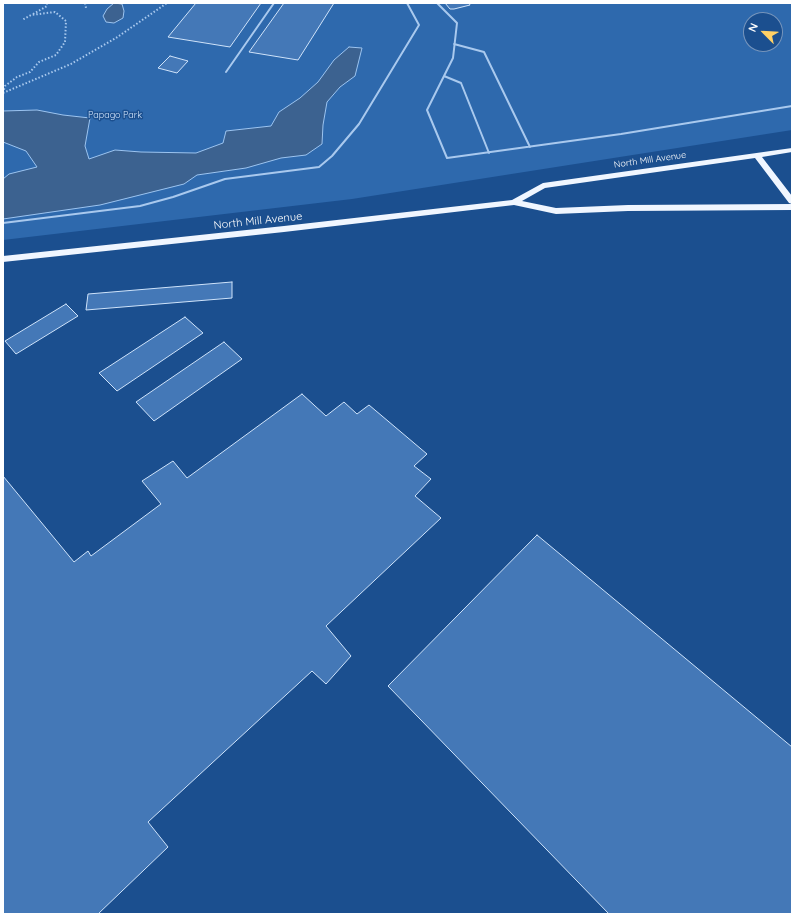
<!DOCTYPE html>
<html>
<head>
<meta charset="utf-8">
<style>
	body { margin:0 }
	#map { position:relative; width:795px; height:917px; overflow:hidden; background:#1b4f8f; font-family:Quicksand,sans-serif }
	canvas { display:block }
	.frame { position:absolute; inset:0; border:4px solid #fff; pointer-events:none }
	.north { position:absolute; left:743px; top:12px; width:40px; height:40px; box-sizing:border-box; background:#1b4f8f; border:1px solid #7695bc; border-radius:50%; rotate:294deg; font-size:11px; font-weight:700; line-height:16px; text-align:center; color:#fff }
	.north::after { content:''; display:block; margin:auto; width:14px; height:18px; background:#ffd166; clip-path:polygon(50% 0,100% 100%,50% 72%,0 100%) }
</style>
</head>
<body>
<div id="map">
<canvas width="795" height="917"></canvas>
<div class="frame"></div>
<div class="north">N</div>
</div>
<script>
const ctx = document.querySelector('canvas').getContext('2d');
ctx.lineJoin = 'round';
function fill(path, color) { ctx.fillStyle = color; ctx.fill(path, 'evenodd'); }
const shape = rows => new Path2D(rows.map(r => 'M' + r).join(''));
function stroke(path, color, width, dash) { ctx.strokeStyle = color; ctx.lineWidth = width; ctx.lineCap = dash ? 'butt' : 'round'; ctx.setLineDash(dash || []); ctx.stroke(path); }
function label(font, color, halo, rows, align = 'center') {
  ctx.font = font + ' Quicksand,sans-serif'; ctx.lineWidth = 3; ctx.setLineDash([]); ctx.textBaseline = 'middle'; ctx.strokeStyle = halo; ctx.fillStyle = color; for (const [text, x, y, turn = 0] of rows) {
    ctx.save(); ctx.translate(x, y); ctx.rotate((+turn || 0) * Math.PI / 180); ctx.textAlign = isNaN(turn) ? turn : align; if (halo) ctx.strokeText(text, 0, 0); ctx.fillText(text, 0, 0); ctx.restore();
  }
}
const green = shape([
	[3,3,792,3,792,130,352,199,3,240],
	[751,20,775,20,775,44,751,44]
]);
const water = shape([
	[114,3,122,4,124,11,123,18,114,23,106,22,103,16,107,9,114,3],
	[349,47,362,48,355,76,340,87,327,102,323,125,322,144,306,155,281,158,246,168,197,175,184,184,100,205,3,219,3,179,9,174,37,167,26,151,3,142,3,111,37,110,63,115,90,118,85,146,89,159,115,150,141,152,196,153,223,143,226,131,271,126,279,112,300,98,318,82,334,60,349,47]
]);
const building = shape([
	[196,3,261,3,230,47,168,37,196,3],
	[284,3,334,3,298,60,249,52,284,3],
	[445,3,469,3,470,5,454,9,450,9,445,3],
	[170,56,188,61,177,73,158,68,170,56],
	[232,282,232,298,86,310,88,294,232,282],
	[66,304,78,316,16,354,5,341,66,304],
	[185,317,203,333,117,391,99,373,185,317],
	[224,342,242,359,154,421,136,402,224,342],
	[302,394,326,416,344,402,357,414,369,405,427,454,414,466,431,479,415,496,441,518,326,626,351,656,326,684,312,671,148,822,168,847,98,914,3,914,3,476,74,562,88,551,91,556,161,504,142,481,173,461,187,478,302,394],
	[537,535,792,747,792,914,609,914,388,686,537,535]
]);
const path = shape([
	[85,3,86,8],
	[33,14,47,6,47,3],
	[3,93,71,64,116,38,167,3],
	[3,93,5,86,17,77,30,72,39,62,56,55,65,42,66,21,55,12,31,15,22,20]
]);
const service = shape([
	[437,3,457,23,453,58,427,110,447,158,621,134,792,106],
	[454,44,484,52,530,147],
	[226,72,274,3],
	[444,76,461,83,489,153],
	[3,223,140,206,173,197,225,179,319,167,332,156,359,124,419,25,407,3]
]);
const primary = shape([
	[792,148,792,152,762,157,792,196,792,204,789,203,755,158,545,188,522,201,556,208,628,205,792,204,792,210,628,211,556,214,514,205,284,232,3,262,3,256,284,226,512,200,543,183,792,148]
]);
const farParknames = [
	["Papago Park",115,115]
];
const farStreetnames = [
	["North Mill Avenue",650,160,-8]
];
const streetNames = [
	["North Mill Avenue",258,221,-6]
];
fill(green, '#2e69ad');
fill(water, '#3c6290');
stroke(water, '#9cc4f0', 1);
fill(building, '#4478b7');
stroke(building, '#cfe3fa', 1);
stroke(path, '#a9c9ee', 2, [1.5, 2]);
stroke(service, '#a9c9ee', 2);
fill(primary, '#f0f6ff');
label('9px', '#cfe3fa', '#1b4f8f', farParknames);
label('9px', '#fff', '#1b4f8f', farStreetnames);
label('11px', '#fff', '#1b4f8f', streetNames);
</script>
</body>
</html>
